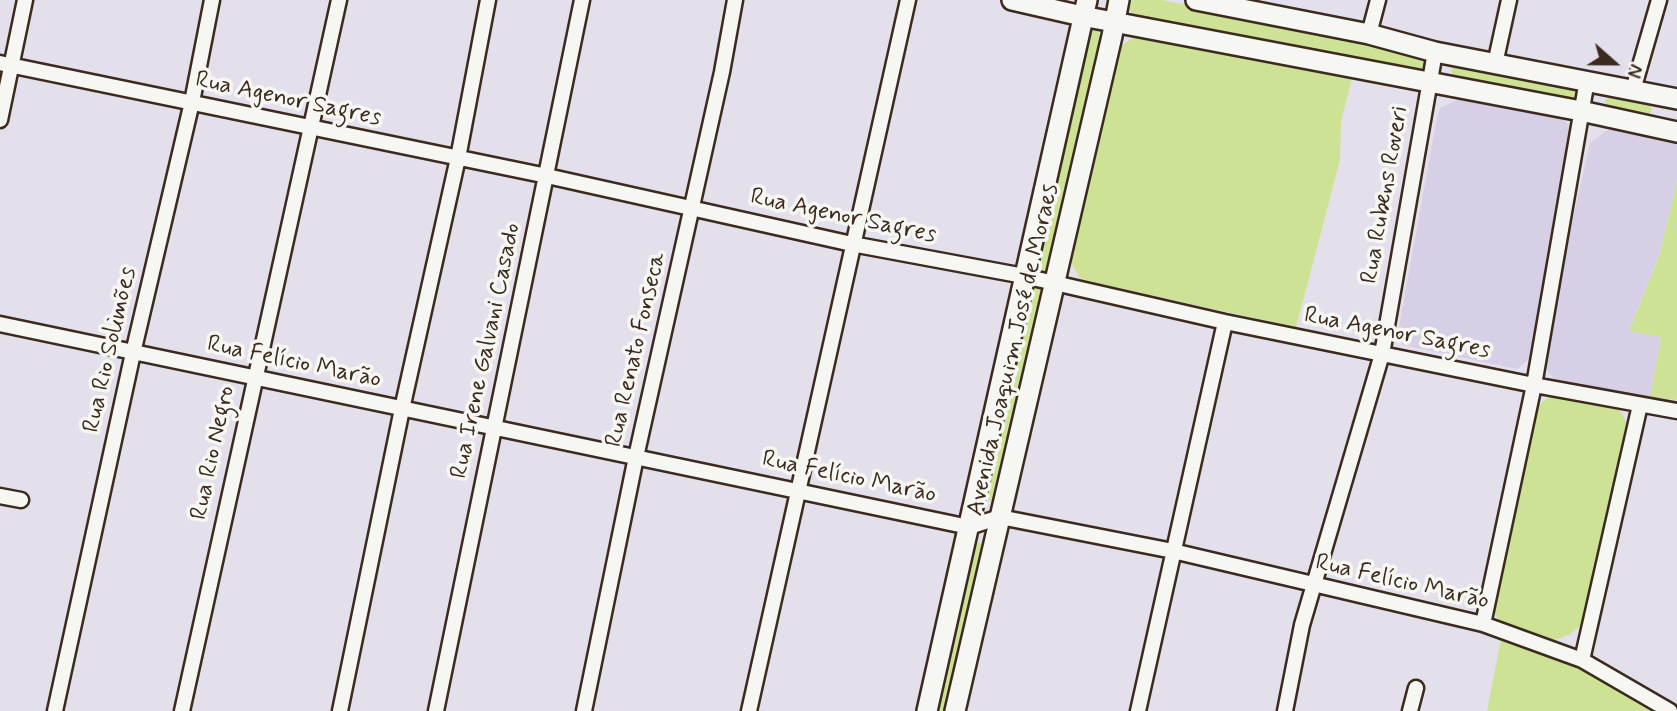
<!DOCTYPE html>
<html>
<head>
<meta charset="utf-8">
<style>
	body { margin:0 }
	#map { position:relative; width:1677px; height:711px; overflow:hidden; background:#e3dfeb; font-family:Mynerve,sans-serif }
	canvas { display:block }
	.north { position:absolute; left:1579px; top:28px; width:70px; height:70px; -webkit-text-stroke:5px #f6f6f2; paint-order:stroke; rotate:111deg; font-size:19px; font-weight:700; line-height:28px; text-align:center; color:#3b2a1e }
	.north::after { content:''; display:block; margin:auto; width:24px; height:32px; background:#3b2a1e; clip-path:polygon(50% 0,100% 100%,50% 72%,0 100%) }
</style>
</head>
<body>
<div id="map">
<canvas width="1677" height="711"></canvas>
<div class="north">N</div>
</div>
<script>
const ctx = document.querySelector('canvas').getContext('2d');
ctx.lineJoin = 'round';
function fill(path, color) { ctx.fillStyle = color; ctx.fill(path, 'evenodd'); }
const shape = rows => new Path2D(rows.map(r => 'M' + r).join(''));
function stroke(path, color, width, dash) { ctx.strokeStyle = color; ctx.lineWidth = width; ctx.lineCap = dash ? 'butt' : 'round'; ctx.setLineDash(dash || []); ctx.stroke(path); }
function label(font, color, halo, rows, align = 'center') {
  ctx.font = font + ' Mynerve,sans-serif'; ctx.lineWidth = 7; ctx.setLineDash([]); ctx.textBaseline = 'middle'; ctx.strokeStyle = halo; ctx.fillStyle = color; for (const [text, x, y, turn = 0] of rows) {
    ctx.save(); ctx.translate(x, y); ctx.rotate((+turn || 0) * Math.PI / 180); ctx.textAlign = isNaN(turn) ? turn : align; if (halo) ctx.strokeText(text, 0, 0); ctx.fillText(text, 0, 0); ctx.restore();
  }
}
const built = shape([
	[1460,99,1561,116,1576,134,1529,359,1517,369,1403,345,1397,338,1436,123,1440,108],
	[1612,127,1677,140,1677,180,1660,252,1629,330,1661,337,1650,397,1554,379,1543,365,1554,304,1590,143]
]);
const green = shape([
	[1132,0,1161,0,1368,39,1423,57,1425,64,1420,71,1134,17,1129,9],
	[1090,29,1098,30,1101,39,1053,265,1047,271,1043,271,1037,266],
	[1137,35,1352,78,1341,122,1340,160,1296,327,1081,280,1069,259,1118,48],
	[1456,63,1574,86,1577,95,1573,101,1453,78,1451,69],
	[1609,95,1650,103,1652,111,1646,117,1608,110,1605,101],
	[1677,180,1677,400,1650,397,1661,337,1629,331,1660,253],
	[1034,283,1042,285,1044,288,996,500,988,500,985,497,1029,289],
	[1550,396,1619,409,1627,423,1582,624,1569,635,1554,640,1499,620,1492,609,1535,408],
	[979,542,985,548,949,711,934,711,972,545],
	[1501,639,1579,667,1654,711,1487,711]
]);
const street = shape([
	[1369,34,1378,0],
	[0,63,547,176,852,244,1024,276,1225,322,1534,385,1677,411],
	[1495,64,1509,0],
	[1633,90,1659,0],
	[0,120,25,0],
	[0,324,969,527,1000,517,1173,551,1483,624,1582,660,1670,711],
	[0,496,21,500],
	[1483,624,1534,385,1587,80],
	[1582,660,1640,405],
	[55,711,133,353,192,102,212,0],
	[182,711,339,0],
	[340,711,402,409,458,158,488,0],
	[436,711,582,0],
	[584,711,636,457,722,72,735,0],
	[749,711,908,0],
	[1138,711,1225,322],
	[1285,711,1302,625,1382,354,1435,52],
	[1410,711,1416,688]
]);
const secondary = shape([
	[1012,0,1082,16,1581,111,1677,132],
	[1196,0,1369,34,1435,52,1677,99],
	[927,711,1087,0],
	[955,711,1112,36,1119,0]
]);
const streetNames = [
	["Rua Agenor Sagres",288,100,12],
	["Rua Rubens Roveri",1386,195,-80],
	["Rua Agenor Sagres",843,217,12],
	["Rua Agenor Sagres",1397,334,11],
	["Rua Rio Solimões",111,350,-77],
	["Rua Renato Fonseca",637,350,-77],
	["Avenida Joaquim José de Moraes",1014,350,-77],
	["Rua Irene Galvani Casado",487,351,-78],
	["Rua Felício Marão",294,363,12],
	["Rua Rio Negro",214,453,-78],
	["Rua Felício Marão",849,478,12],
	["Rua Felício Marão",1402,583,13]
];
fill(built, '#d6cfe6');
fill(green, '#cee296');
stroke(street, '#3b2a1e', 19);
stroke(secondary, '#3b2a1e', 24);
stroke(street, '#f6f6f2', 14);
stroke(secondary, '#f6f6f2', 19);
label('24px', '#3b2a1e', '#f6f6f2', streetNames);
</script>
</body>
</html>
